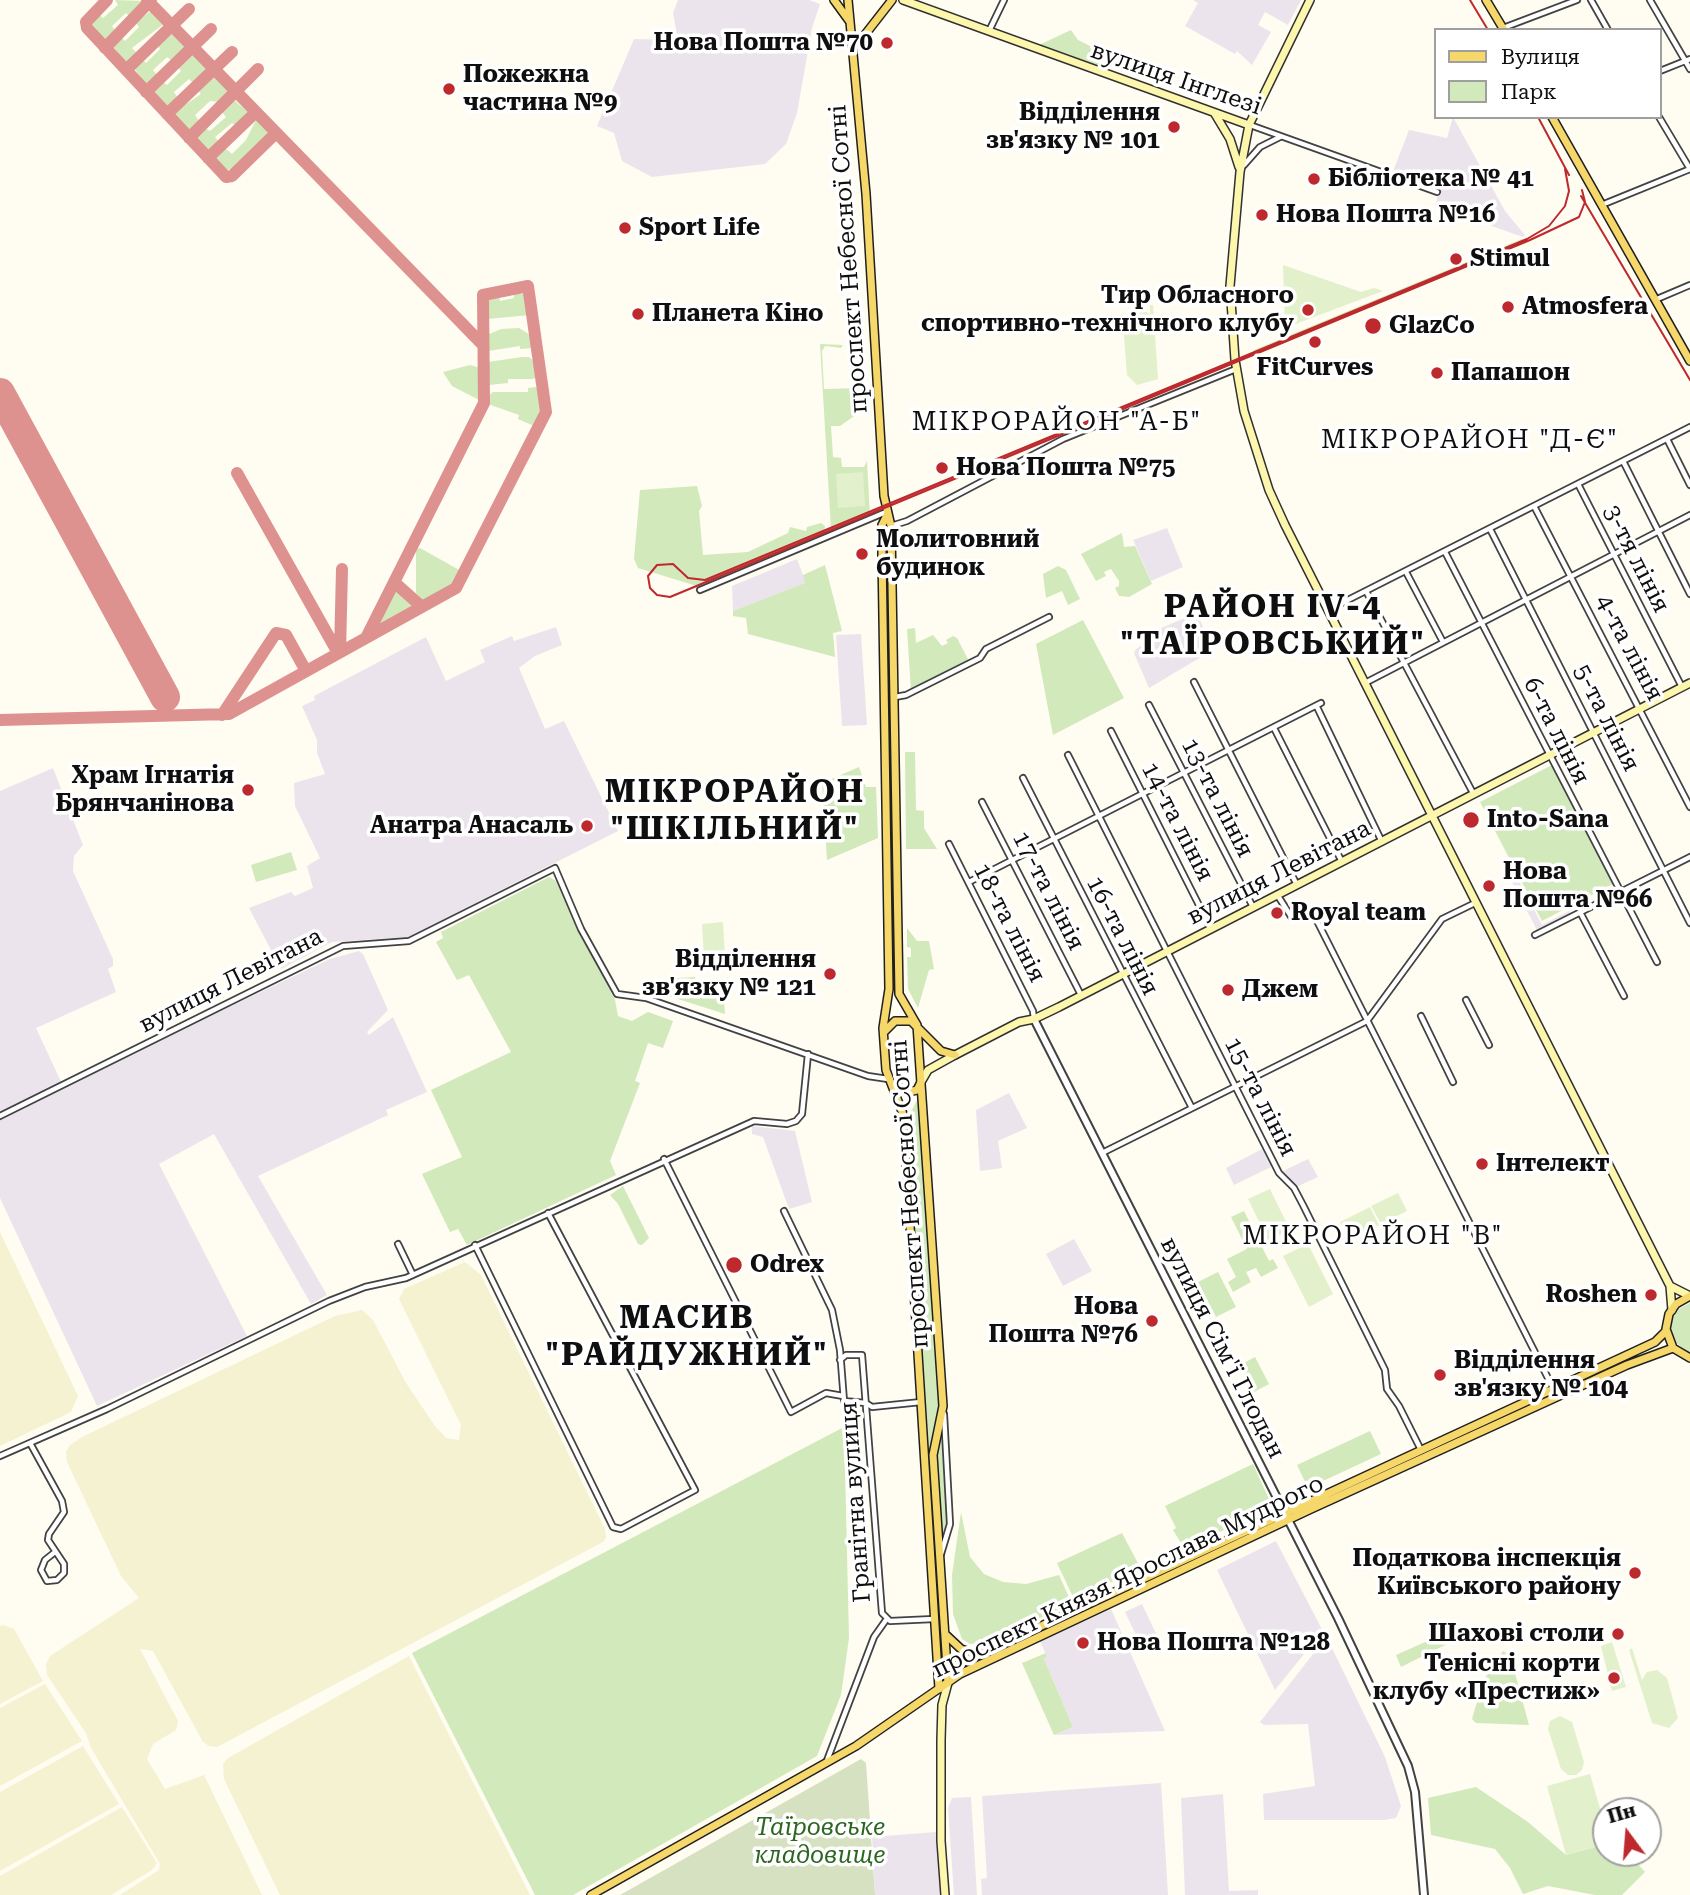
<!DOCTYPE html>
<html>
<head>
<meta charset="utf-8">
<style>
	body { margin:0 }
	#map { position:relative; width:1690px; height:1895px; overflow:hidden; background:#fffcf1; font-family:"Roboto Serif",serif }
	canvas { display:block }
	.legend { position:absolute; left:1434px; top:28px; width:228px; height:91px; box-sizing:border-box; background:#fff; border:2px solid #9f9f9f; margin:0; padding:9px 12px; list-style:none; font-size:21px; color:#0f0f0f }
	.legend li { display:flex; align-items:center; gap:14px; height:35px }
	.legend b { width:35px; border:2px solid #9f9f9f }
	.north { position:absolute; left:1592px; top:1797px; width:70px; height:70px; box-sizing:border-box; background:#fff; border:2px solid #9f9f9f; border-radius:50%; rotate:344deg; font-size:19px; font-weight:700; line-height:28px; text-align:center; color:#0f0f0f }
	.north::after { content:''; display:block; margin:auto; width:24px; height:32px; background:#bd292d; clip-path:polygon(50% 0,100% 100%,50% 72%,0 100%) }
</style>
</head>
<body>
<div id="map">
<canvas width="1690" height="1895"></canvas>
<ul class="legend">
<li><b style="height:9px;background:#f6d76a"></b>Вулиця</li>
<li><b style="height:19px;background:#d2e9bb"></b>Парк</li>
</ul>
<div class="north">Пн</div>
</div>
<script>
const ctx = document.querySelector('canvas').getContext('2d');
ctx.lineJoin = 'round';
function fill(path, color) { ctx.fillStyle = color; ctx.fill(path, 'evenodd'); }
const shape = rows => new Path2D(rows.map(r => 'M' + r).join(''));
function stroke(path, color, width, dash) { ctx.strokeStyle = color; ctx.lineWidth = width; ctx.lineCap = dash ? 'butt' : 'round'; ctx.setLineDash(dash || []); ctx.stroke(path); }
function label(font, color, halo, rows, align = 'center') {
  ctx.font = font + ' "Roboto Serif",serif'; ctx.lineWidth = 7; ctx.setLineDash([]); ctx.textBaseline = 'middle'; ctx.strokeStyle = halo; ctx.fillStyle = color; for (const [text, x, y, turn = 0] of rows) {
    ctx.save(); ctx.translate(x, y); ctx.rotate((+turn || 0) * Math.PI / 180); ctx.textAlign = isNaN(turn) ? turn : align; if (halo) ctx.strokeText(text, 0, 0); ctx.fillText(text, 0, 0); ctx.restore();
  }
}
const industrial = shape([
	[678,0,809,0,820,4,812,28,797,113,786,144,765,164,652,177,622,161,614,133,597,126,634,39,678,40,673,13],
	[1193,0,1301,0,1288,25,1265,12,1258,25,1271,32,1252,65,1237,51,1235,54,1185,26,1198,3],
	[1453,117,1505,211,1525,235,1523,237,1435,206,1439,191,1392,174,1409,130,1447,138],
	[1167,528,1183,567,1151,581,1133,540],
	[797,559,806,583,733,611,732,586],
	[1197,613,1213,650,1149,688,1134,653,1136,649,1161,634,1159,629],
	[556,627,562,645,535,656,519,668,545,729,564,721,618,831,408,937,332,942,281,969,249,908,291,892,295,896,313,888,307,866,320,858,295,806,294,783,325,774,317,753,317,740,302,706,315,700,314,696,426,637,446,681,485,662,480,650,512,636,514,641],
	[861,634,867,725,842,726,836,635],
	[53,768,83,845,74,856,73,871,113,959,113,966,108,969,116,992,36,1028,63,1086,330,959,359,951,363,954,388,1010,367,1032,369,1035,393,1017,427,1092,386,1110,388,1115,258,1176,327,1295,311,1304,214,1134,159,1164,247,1336,97,1406,0,1198,0,791],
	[1517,877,1542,925,1569,911,1571,914,1538,932,1511,880],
	[1009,1093,1027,1128,998,1141,1002,1168,980,1171,976,1110],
	[752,1126,795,1131,812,1202,789,1209,763,1137,752,1134],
	[1262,1149,1271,1167,1234,1185,1226,1168],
	[1308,1159,1318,1177,1294,1188,1279,1173],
	[1074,1239,1092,1271,1063,1286,1046,1254],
	[1276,1541,1327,1639,1308,1649,1275,1690,1217,1570],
	[1142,1604,1161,1644,1144,1652,1125,1612],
	[1111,1609,1165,1731,1054,1735,1073,1727,1044,1659,1047,1657,1040,1641],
	[1330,1644,1385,1757,1401,1806,1396,1818,1384,1820,1264,1820,1263,1794,1315,1786,1308,1724,1264,1725,1260,1722,1313,1654],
	[1161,1783,1168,1895,982,1895,981,1879,987,1878,982,1796],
	[1223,1794,1229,1891,1258,1890,1258,1895,1185,1895,1181,1798],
	[971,1797,977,1895,954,1895,948,1808,952,1798],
	[936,1832,942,1895,875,1895,872,1837]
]);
const farmland = shape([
	[0,1232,78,1396,71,1412,0,1446],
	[465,1262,481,1275,605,1529,606,1538,603,1542,217,1747,209,1746,203,1742,153,1651,140,1649,178,1721,176,1730,153,1744,147,1759,165,1789,204,1775,262,1895,120,1895,159,1870,160,1864,91,1748,86,1733,47,1675,46,1664,50,1656,139,1598,121,1576,67,1462,66,1452,70,1445,84,1436,335,1316,362,1310,373,1320,406,1383,435,1426,446,1438,459,1440,461,1425,399,1299,404,1289],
	[3,1625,14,1629,43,1681,0,1704,0,1626],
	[409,1656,530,1895,280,1895,224,1779,223,1764,228,1758],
	[45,1684,82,1741,0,1786,0,1708],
	[83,1746,119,1804,0,1871,0,1792],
	[122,1807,157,1863,152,1870,111,1895,0,1895,0,1876]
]);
const green = shape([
	[115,0,144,1,129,16,126,13,112,26,115,30,105,41,92,24,100,15,103,18,118,5],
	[152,10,165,23,132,48,137,53,126,64,112,45,121,37,125,41,139,27,136,23],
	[1071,30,1078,40,1104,53,1098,66,1039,45],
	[173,33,186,46,171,60,167,57,153,70,157,75,147,86,134,68,142,59,146,63,160,49,158,46],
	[192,53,208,70,193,83,189,79,174,92,177,97,167,107,153,90,162,81,167,85,181,71,178,67],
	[213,74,229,92,219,102,210,101,195,115,199,121,189,131,173,113,201,94,197,89],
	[234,100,249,113,236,126,232,123,215,137,219,142,209,151,196,137,205,128,210,131,226,117,222,112],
	[256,120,270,134,233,169,227,170,215,158,225,148,232,154,246,140],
	[1522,239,1530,241,1251,357,1254,350],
	[514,294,526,294,530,315,488,319,486,304,490,298,499,296,500,301,514,298],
	[519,328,532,336,533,348,520,349,520,346,488,351,487,335,501,329],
	[820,344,843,345,841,348,825,346,822,351,824,389,862,388,864,409,840,426,831,426,833,457,841,458,842,467,864,467,867,461,870,516,834,531,831,529],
	[522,357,529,357,535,362,538,376,533,379,508,379,508,383,489,385,488,362],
	[470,365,480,368,481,401,452,386,443,372],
	[535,387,539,389,541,411,534,426,518,419,519,415,488,404,488,396,493,392,528,392,528,388],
	[697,486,702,506,699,511,703,555,748,552,788,533,790,527,806,531,807,527,821,523,825,526,824,536,700,587,638,568,634,559,640,490],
	[1122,533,1124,547,1135,546,1152,584,1129,597,1119,596,1115,588,1119,586,1119,581,1111,569,1104,572,1106,576,1096,581,1081,554],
	[420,548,461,571,451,587,424,602,416,593,416,549],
	[825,565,842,631,833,633,835,657,748,634,746,618,733,616,733,611,805,583,803,575],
	[1058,566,1066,570,1080,599,1068,605,1062,591,1046,598,1043,574],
	[396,588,414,606,378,627,377,626],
	[1083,620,1124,698,1053,735,1036,644],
	[915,628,916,643,933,635,942,646,948,643,946,640,953,636,957,638,969,661,911,691,907,629],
	[905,752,915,752,916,810,924,811,924,828,937,849,906,849],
	[1552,765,1613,884,1542,921,1480,802],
	[859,767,866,787,876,787,878,838,827,860,822,783],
	[291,852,297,870,256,882,251,865],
	[549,877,556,881,615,1000,618,1016,632,1021,648,1012,673,1021,663,1048,648,1043,635,1081,640,1083,610,1161,616,1175,467,1245,458,1229,450,1232,422,1174,462,1157,431,1090,511,1052,469,975,457,980,436,942,443,938,441,932],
	[907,928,917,941,929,941,934,969,929,970,918,1008,908,989,907,957,911,957,911,948,907,947],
	[695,977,696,991,723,989,725,1014,659,993,662,979],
	[918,1098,939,1402,930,1462,941,1665,911,1189,909,1116],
	[623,1186,649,1238,642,1245,638,1244,618,1204,610,1195],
	[1244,1211,1269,1261,1273,1259,1278,1268,1261,1277,1256,1268,1246,1272,1251,1282,1233,1292,1228,1282,1236,1277,1227,1259,1247,1249,1231,1217],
	[1218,1272,1236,1307,1216,1317,1198,1282],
	[1690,1303,1690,1353,1672,1340,1669,1323,1677,1310],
	[1255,1357,1269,1384,1254,1392,1240,1365],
	[844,1427,849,1638,841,1695,817,1756,573,1895,535,1895,412,1653],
	[1370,1431,1381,1454,1308,1488,1297,1465],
	[941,1433,947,1523,942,1544,936,1453],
	[1253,1464,1273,1508,1184,1548,1173,1530,1176,1528,1165,1506],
	[961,1512,970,1557,984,1574,1003,1582,1026,1584,1059,1575,1072,1604,982,1643,970,1644,962,1639,953,1614,952,1575],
	[1122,1533,1141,1569,1074,1599,1057,1563],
	[1459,1627,1461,1632,1455,1635,1457,1639,1401,1667,1396,1655],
	[1503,1651,1510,1655,1529,1725,1476,1723,1472,1719,1483,1681],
	[1046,1653,1047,1657,1044,1659,1073,1727,1054,1735,1022,1663],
	[1476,1787,1528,1822,1566,1855,1606,1844,1606,1853,1628,1853,1645,1872,1622,1895,1595,1895,1548,1886,1523,1894,1510,1868,1495,1849,1431,1835,1428,1798]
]);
const cemetery = shape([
	[861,1759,866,1763,875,1895,620,1895]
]);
const pitch = shape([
	[1283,265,1361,292,1374,288,1383,291,1285,328],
	[1150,305,1153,305,1158,379,1137,385,1127,375,1123,323,1133,311,1143,310,1150,314],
	[863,472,865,506,838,508,836,474],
	[723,922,725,957,704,958,702,924],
	[1270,1189,1290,1230,1268,1240,1248,1199],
	[1398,1193,1407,1211,1381,1224,1371,1206],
	[1370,1207,1379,1225,1350,1241,1340,1222],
	[1308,1244,1333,1294,1309,1307,1283,1256],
	[1612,1642,1626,1687,1612,1691,1601,1646],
	[1632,1648,1642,1680,1647,1672,1657,1670,1667,1678,1678,1718,1669,1728,1652,1723,1629,1650],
	[1560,1716,1572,1722,1584,1762,1582,1770,1576,1775,1568,1775,1561,1769,1548,1729,1550,1721],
	[1590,1774,1606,1829,1606,1844,1566,1855,1547,1786]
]);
const taxiway = shape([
	[107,0,86,22,87,28,226,177,232,176,275,134],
	[147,0,483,345],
	[105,48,151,0],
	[126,70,189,9],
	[146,92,211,29],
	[167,114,232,52],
	[189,138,258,69],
	[208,158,255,113],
	[237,473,338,653],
	[394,582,422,607],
	[340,652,342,569],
	[222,715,276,633,286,635,306,671],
	[0,720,229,714,456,588,546,412,528,286,483,295,484,403,366,638]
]);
const runway = shape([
	[0,393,165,697]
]);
const minor = shape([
	[1591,0,1608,30],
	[1650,0,1690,69],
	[1503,28,1577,0],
	[989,31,1004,0],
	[1660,71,1690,59],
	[1659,117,1690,169],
	[1250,125,1437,192],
	[1244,165,1260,147,1280,137],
	[1604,204,1690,169],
	[1657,299,1690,285],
	[1667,439,1690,485],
	[1623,461,1690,594],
	[1578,484,1682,687],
	[1534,506,1690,807],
	[891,526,907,521,1063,439,1236,369],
	[1490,529,1690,923],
	[1445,552,1657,962],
	[1406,572,1443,642],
	[700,590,886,512],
	[1366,591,1473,793],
	[1328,610,1690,427],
	[1194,682,1297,885],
	[1365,683,1690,515],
	[895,697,906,695,980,658,986,649,1049,617],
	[1149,705,1253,907],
	[1317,707,1382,842],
	[1274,728,1342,862],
	[1111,731,1211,929],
	[1068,755,1279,1173,1294,1188,1303,1205,1385,1370,1387,1389,1399,1406,1421,1450],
	[1023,778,1192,1108],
	[982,802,1081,995],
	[949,844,1033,1011,1034,1019],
	[969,882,1321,703],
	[1278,896,1292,918,1315,917,1554,1390],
	[1580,912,1624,996],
	[1535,935,1690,857],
	[1466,1000,1489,1045],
	[1421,1016,1453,1082],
	[0,1116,343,946,409,941,555,868,581,929,617,994,646,998,868,1076,888,1079],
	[1102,1153,1367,1021,1442,919,1475,903],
	[664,1159,791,1412,826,1393,843,1396],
	[784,1211,832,1310,840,1350,844,1401,866,1403,872,1407,921,1402],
	[398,1244,413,1275],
	[475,1245,613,1527,621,1529,695,1490,548,1213],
	[840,1360,846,1355,862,1355,882,1613,890,1621,934,1619],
	[30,1443,62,1501,64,1512,49,1534,48,1540,64,1564,64,1573,57,1580,47,1581,41,1570,45,1560,55,1552],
	[0,1456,107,1409,329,1301,365,1287,406,1278,754,1121,787,1124,796,1121,802,1114,808,1054],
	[941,1554,950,1524,944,1414],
	[826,1763,874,1637,886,1620]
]);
const tertiary = shape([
	[1034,1019,1338,1618,1408,1766,1415,1792,1424,1895]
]);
const secondary = shape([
	[903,0,1249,125],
	[1310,0,1249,125,1240,172,1230,286,1235,360,1244,411,1269,490,1285,525,1670,1286,1672,1310],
	[1215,114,1230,139,1239,167],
	[921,1082,928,1070,955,1055,1019,1022,1034,1019,1059,1007,1690,683],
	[1670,1286,1690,1296],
	[945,1895,941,1841,941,1740,942,1705,948,1683]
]);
const primary = shape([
	[834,0,850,22],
	[848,0,866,194,884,496,891,526,899,994,917,1025,943,1406,933,1455,948,1683],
	[1486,0,1504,30],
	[853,46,860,41,892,0],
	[1552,117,1690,361],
	[887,515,882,525,882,555,889,989,883,1028,886,1070,903,1114,939,1689],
	[884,1032,895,1021,911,1021,941,1051,955,1055],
	[893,1085,909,1092,917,1090,920,1084],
	[1690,1296,1676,1304,1669,1314,1666,1329,1673,1348,1690,1358],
	[945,1634,961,1649,978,1655],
	[946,1673,957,1665,1627,1355,1655,1342,1666,1331],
	[591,1895,856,1746,960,1674,1311,1509,1627,1365,1673,1348]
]);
const tram = shape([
	[1470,0,1488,30],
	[1538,117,1569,175],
	[1565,169,1569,191,1565,206,1549,226,1527,239,705,580,688,578,673,564,657,565,648,576,650,588,657,595,670,597,1530,240,1579,217,1585,202,1582,190],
	[1581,196,1690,380]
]);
const markers = [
	[887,43,7,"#bd292d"],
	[449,89,7,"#bd292d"],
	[1174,127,7,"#bd292d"],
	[1314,179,7,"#bd292d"],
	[1262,215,7,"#bd292d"],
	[625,228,7,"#bd292d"],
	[1456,259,7,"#bd292d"],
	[1508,307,7,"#bd292d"],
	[1308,310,7,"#bd292d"],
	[638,314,7,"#bd292d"],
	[1373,326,9,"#bd292d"],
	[1315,342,7,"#bd292d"],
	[1437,373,7,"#bd292d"],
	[942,468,7,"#bd292d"],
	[862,554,7,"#bd292d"],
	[248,790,7,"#bd292d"],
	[1471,820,9,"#bd292d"],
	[587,826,7,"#bd292d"],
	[1489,886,7,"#bd292d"],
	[1277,913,7,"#bd292d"],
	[830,974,7,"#bd292d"],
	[1228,990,7,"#bd292d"],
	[1482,1164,7,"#bd292d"],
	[734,1265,9,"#bd292d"],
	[1651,1295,7,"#bd292d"],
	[1152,1321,7,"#bd292d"],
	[1440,1375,7,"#bd292d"],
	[1635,1573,7,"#bd292d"],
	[1618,1634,7,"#bd292d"],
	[1083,1643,7,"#bd292d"],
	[1614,1678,7,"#bd292d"]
];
const poiNames = [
	["Нова Пошта №70",873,43,"right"],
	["Пожежна",463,75],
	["частина №9",463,103],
	["Відділення",1160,113,"right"],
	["зв'язку № 101",1160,141,"right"],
	["Бібліотека № 41",1328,179],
	["Нова Пошта №16",1276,215],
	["Sport Life",639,228],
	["Stimul",1470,259],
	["Тир Обласного",1294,296,"right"],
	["спортивно-технічного клубу",1294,324,"right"],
	["Atmosfera",1522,307],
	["Планета Кіно",652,314],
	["GlazCo",1389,326],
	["FitCurves",1315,368,"center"],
	["Папашон",1451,373],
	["Нова Пошта №75",956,468],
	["Молитовний",876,540],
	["будинок",876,568],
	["Храм Ігнатія",234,776,"right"],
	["Брянчанінова",234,804,"right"],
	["Into-Sana",1487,820],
	["Анатра Анасаль",573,826,"right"],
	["Нова",1503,872],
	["Пошта №66",1503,900],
	["Royal team",1291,913],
	["Відділення",816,960,"right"],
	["зв'язку № 121",816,988,"right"],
	["Джем",1242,990],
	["Інтелект",1496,1164],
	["Odrex",750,1265],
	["Roshen",1637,1295,"right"],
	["Нова",1138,1307,"right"],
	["Пошта №76",1138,1335,"right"],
	["Відділення",1454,1361],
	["зв'язку № 104",1454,1389],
	["Податкова інспекція",1621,1559,"right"],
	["Київського району",1621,1587,"right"],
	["Шахові столи",1604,1634,"right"],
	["Нова Пошта №128",1097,1643],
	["Тенісні корти",1600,1664,"right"],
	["клубу «Престиж»",1600,1692,"right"]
];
const streetNames = [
	["вулиця Інглезі",1176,79,19],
	["проспект Небесної Сотні",849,259,-94],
	["3-тя лінія",1636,559,63],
	["4-та лінія",1629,648,62],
	["5-та лінія",1606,718,63],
	["6-та лінія",1556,731,63],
	["13-та лінія",1217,798,63],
	["14-та лінія",1177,822,63],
	["вулиця Левітана",1279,873,-27],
	["17-та лінія",1048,891,63],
	["18-та лінія",1009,923,63],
	["16-та лінія",1122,936,63],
	["вулиця Левітана",231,981,-27],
	["15-та лінія",1260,1097,63],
	["проспект Небесної Сотні",910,1194,-94],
	["вулиця Сім'ї Глодан",1222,1348,63],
	["Гранітна вулиця",856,1502,-94],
	["проспект Князя Ярослава Мудрого",1128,1577,-26]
];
const parkNames = [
	["Таїровське",820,1828],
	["кладовище",820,1856]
];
const neighbourhoodNames = [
	["МІКРОРАЙОН \"А-Б\"",1057,422],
	["МІКРОРАЙОН \"Д-Є\"",1470,440],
	["МІКРОРАЙОН \"В\"",1373,1236]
];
const districtNames = [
	["РАЙОН IV-4",1273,608],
	["\"ТАЇРОВСЬКИЙ\"",1273,645],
	["МІКРОРАЙОН",735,793],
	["\"ШКІЛЬНИЙ\"",735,830],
	["МАСИВ",687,1319],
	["\"РАЙДУЖНИЙ\"",687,1356]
];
fill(industrial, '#ece4ed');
fill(farmland, '#f4f2d1');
fill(green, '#d2e9bb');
fill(cemetery, '#d6e1c2');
fill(pitch, '#e3f0cc');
stroke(taxiway, '#de928f', 12);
stroke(runway, '#de928f', 30);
stroke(minor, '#424242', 8);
stroke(tertiary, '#424242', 10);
stroke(secondary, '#313131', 10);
stroke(primary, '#202020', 10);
stroke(minor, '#fff', 4.5);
stroke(tertiary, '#fff', 6);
stroke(secondary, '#fdf6ad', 7);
stroke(primary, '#f6d76a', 7);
stroke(tram, '#bd292d', 2);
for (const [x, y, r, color] of markers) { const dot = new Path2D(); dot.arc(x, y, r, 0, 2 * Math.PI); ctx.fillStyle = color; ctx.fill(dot); stroke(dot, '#fff', 2.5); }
label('bold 24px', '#0f0f0f', '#fff', poiNames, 'left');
label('24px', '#0f0f0f', '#fff', streetNames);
label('italic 24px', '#2d6620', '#fff', parkNames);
ctx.letterSpacing = '2px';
label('26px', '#0f0f0f', '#fff', neighbourhoodNames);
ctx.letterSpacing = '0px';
ctx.letterSpacing = '2px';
label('bold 32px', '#0f0f0f', '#fff', districtNames);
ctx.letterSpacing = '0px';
</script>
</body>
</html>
